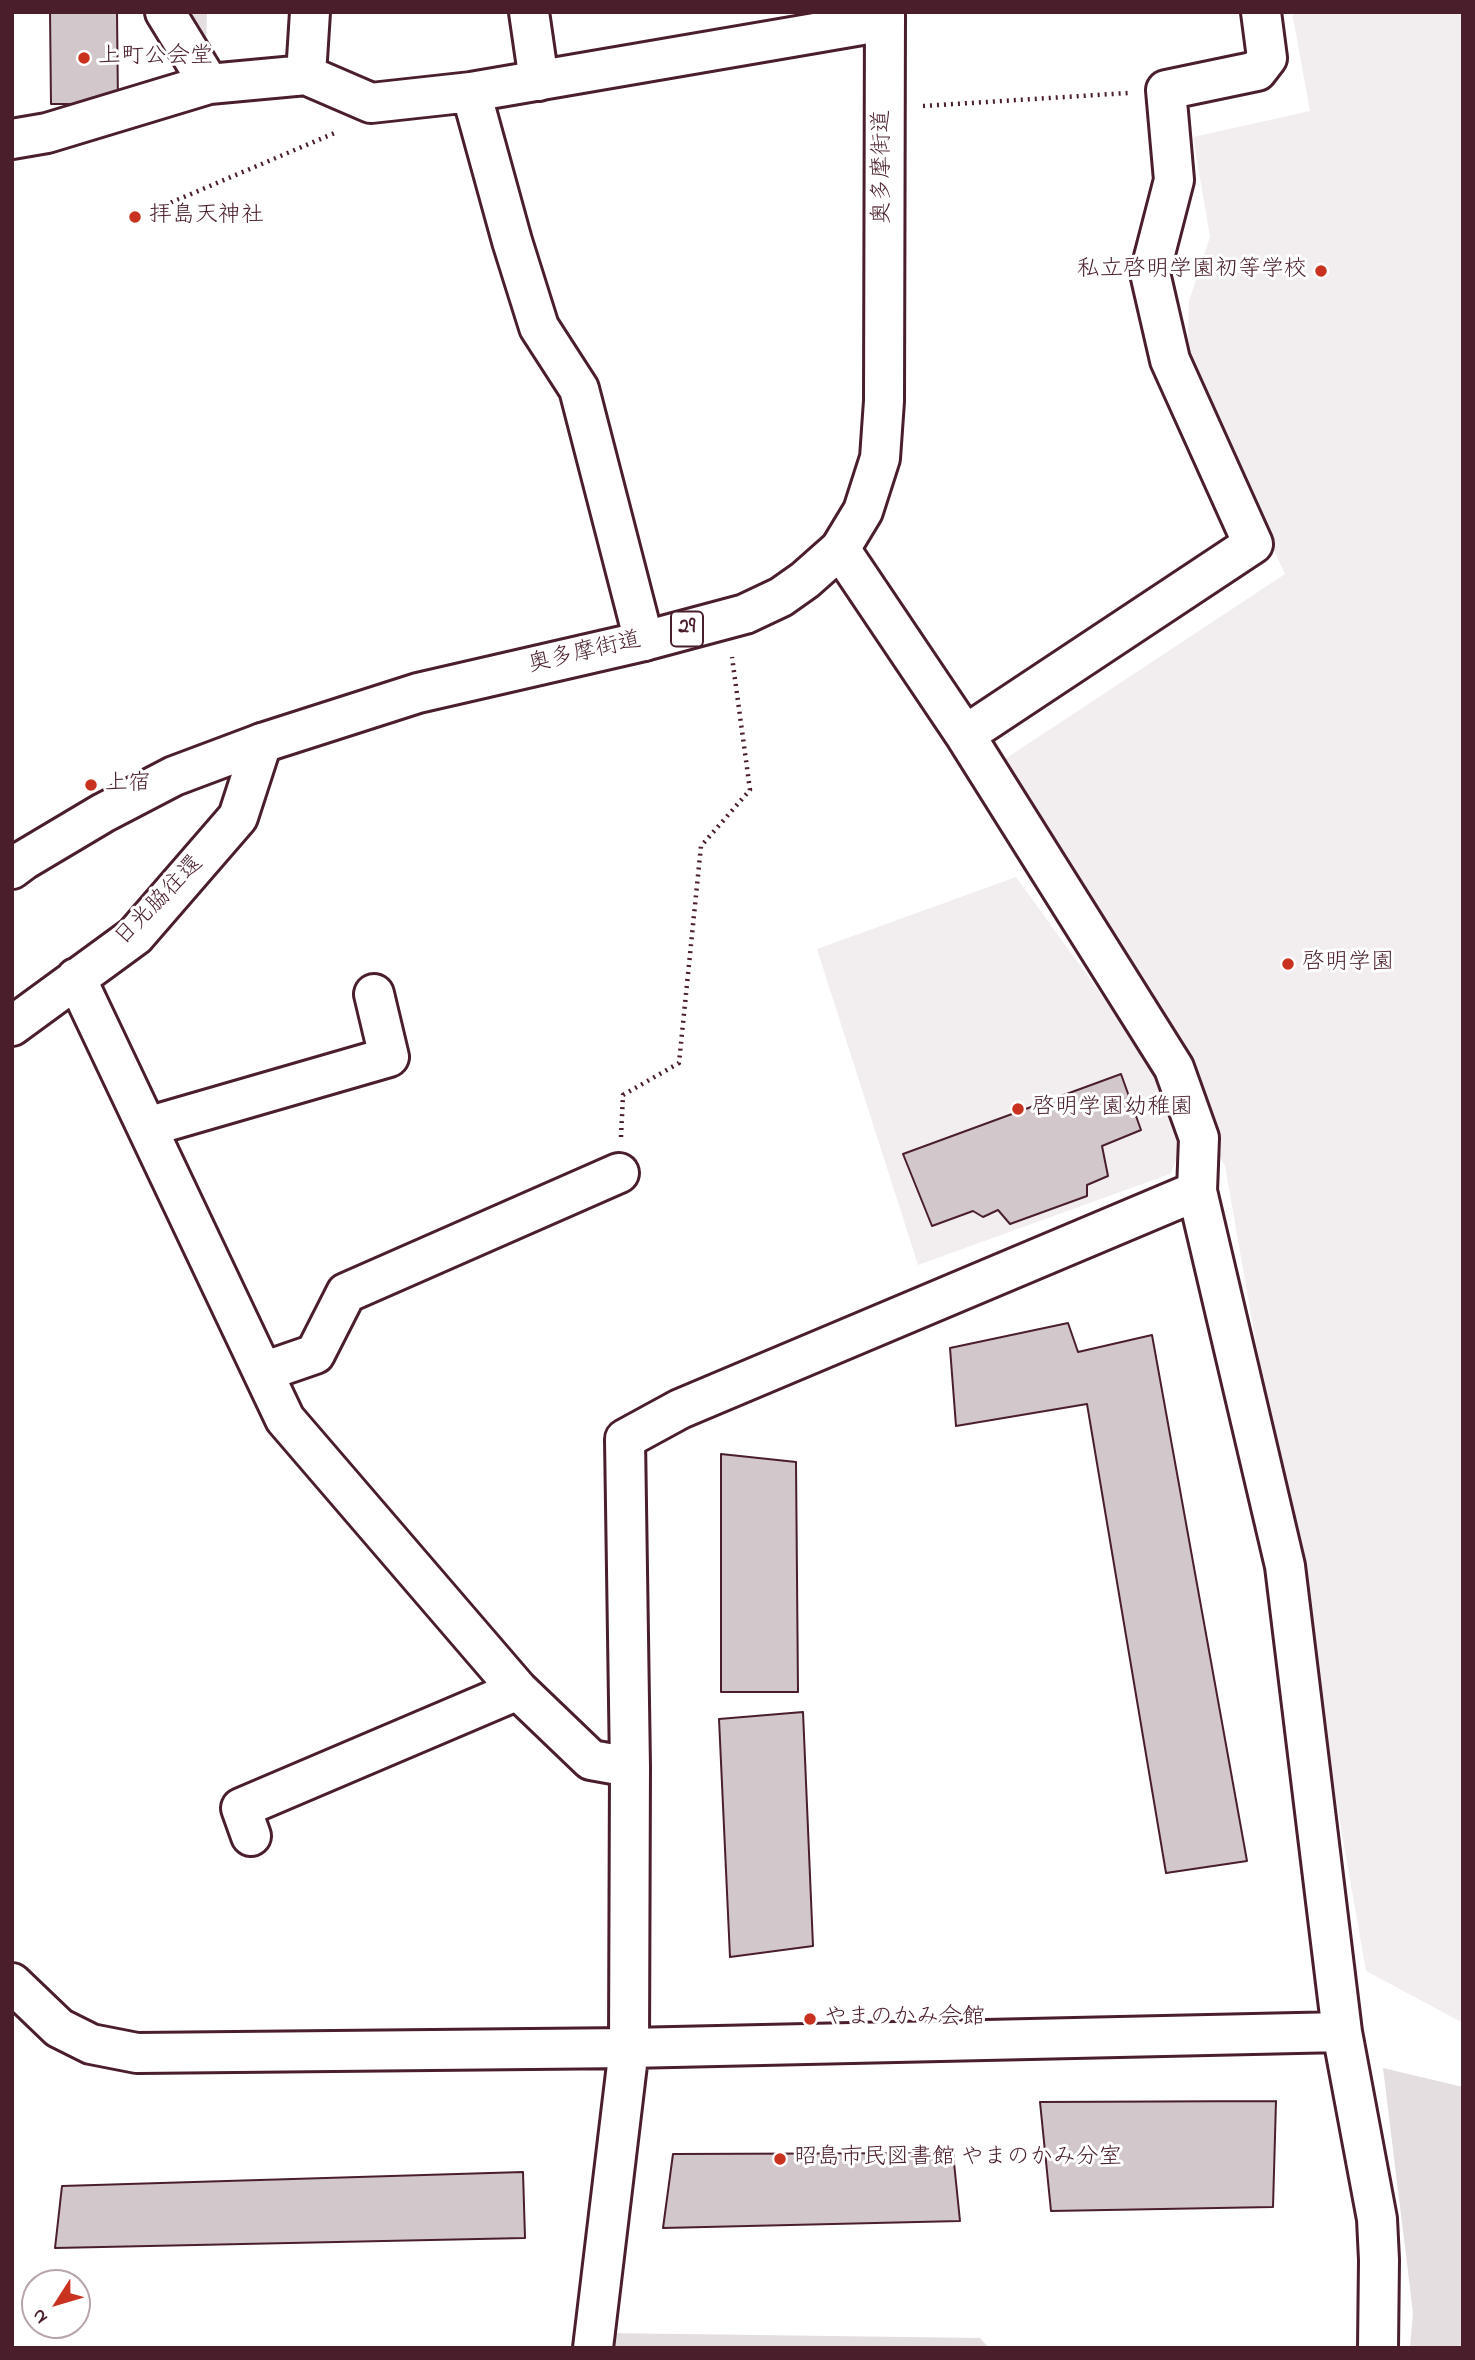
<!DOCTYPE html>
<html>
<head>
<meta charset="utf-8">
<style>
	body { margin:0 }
	#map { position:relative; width:1475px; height:2360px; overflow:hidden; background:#fff; font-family:"Indie Flower",sans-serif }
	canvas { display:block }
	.frame { position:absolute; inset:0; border:14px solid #4a1f2b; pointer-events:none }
	.north { position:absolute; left:21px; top:2269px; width:70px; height:70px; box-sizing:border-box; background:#fff; border:2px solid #b7a5aa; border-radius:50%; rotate:233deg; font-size:19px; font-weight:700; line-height:28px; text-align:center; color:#4a1f2b }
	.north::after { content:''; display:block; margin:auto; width:24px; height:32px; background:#c8321e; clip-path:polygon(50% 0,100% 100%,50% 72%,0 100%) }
</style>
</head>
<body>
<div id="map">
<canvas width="1475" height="2360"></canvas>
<div class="frame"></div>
<div class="north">N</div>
</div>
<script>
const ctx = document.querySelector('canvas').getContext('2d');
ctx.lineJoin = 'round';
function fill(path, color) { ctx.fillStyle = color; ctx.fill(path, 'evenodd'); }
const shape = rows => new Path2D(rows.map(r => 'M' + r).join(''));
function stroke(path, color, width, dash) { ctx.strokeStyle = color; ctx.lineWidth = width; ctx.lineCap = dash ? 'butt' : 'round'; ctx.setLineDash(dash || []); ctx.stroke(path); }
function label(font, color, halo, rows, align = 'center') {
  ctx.font = font + ' "Indie Flower","Klee One",sans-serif'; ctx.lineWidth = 6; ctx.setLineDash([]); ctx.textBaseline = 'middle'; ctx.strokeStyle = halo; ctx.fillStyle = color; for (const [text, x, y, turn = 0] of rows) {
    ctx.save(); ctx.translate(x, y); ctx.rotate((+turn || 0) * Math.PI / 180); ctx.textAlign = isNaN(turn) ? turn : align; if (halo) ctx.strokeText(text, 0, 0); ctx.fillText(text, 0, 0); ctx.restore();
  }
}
const built = shape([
	[1292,12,1463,12,1463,2023,1366,1971,1225,1166,1002,761,1285,574,1187,363,1189,301,1210,237,1193,137,1310,111],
	[1016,877,1154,1067,1181,1151,1170,1174,918,1265,817,949]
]);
const green = shape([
	[186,12,207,12,206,40],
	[1383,2068,1463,2087,1463,2348,1410,2348,1413,2313],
	[607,2333,980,2338,989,2348,604,2348]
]);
const building = shape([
	[50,12,117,12,118,104,51,104,50,12],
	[1121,1074,1141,1130,1102,1146,1108,1176,1087,1185,1087,1196,1010,1224,998,1210,983,1217,973,1211,932,1226,903,1154,1121,1074],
	[1068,1323,1078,1352,1152,1335,1247,1861,1166,1873,1087,1404,956,1426,950,1348,1068,1323],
	[721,1454,796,1462,798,1692,721,1692,721,1454],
	[803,1712,813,1946,730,1957,719,1719,803,1712],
	[1276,2101,1273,2207,1051,2211,1040,2102,1276,2101],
	[953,2153,960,2221,663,2228,673,2154,953,2153],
	[523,2172,525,2238,55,2248,62,2186,523,2172]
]);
const path = shape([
	[923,106,1128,93],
	[158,208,337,132],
	[621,1137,623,1095,679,1063,701,846,750,790,732,657]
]);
const minor = shape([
	[165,12,209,84],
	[529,12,539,81],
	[306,75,310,12],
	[471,92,512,241,539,327,579,389,644,641],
	[12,139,47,133,209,84,306,75,371,103,471,92,885,21],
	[840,549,965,735,1174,1068,1199,1138,1197,1191,1285,1566,1342,2032,1377,2219,1379,2260,1378,2348],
	[965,735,1253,544,1170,360,1150,273,1174,180,1166,90,1257,71,1267,58,1261,12],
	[76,978,285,1419,518,1690,591,1760,630,1767],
	[12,1026,135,936,238,817,262,743],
	[147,1127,389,1057,374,994],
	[263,1372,315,1354,346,1293,619,1173],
	[251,1836,241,1808,518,1690],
	[12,1983,59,2028,91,2044,137,2053,629,2048,1342,2032],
	[593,2348,629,2048,630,1767,625,1439,680,1409,1197,1191]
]);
const major = shape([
	[12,869,24,860,103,813,174,776,262,743,418,693,644,641,745,614,781,597,805,580,840,549,863,511,880,458,884,401,885,12]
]);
const markers = [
	[84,58,7,"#c8321e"],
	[135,217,7,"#c8321e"],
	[1321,271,7,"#c8321e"],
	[91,785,7,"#c8321e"],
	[1288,964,7,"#c8321e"],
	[1018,1109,7,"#c8321e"],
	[810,2019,7,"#c8321e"],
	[780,2159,7,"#c8321e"]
];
const shields = [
	[687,629,32]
];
const shieldNames = [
	["29",687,629]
];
const poiNames = [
	["上町公会堂",98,58],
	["拝島天神社",149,217],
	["私立啓明学園初等学校",1307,271,"right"],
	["上宿",105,785],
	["啓明学園",1302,964],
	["啓明学園幼稚園",1032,1109],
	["やまのかみ会館",824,2019],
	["昭島市民図書館 やまのかみ分室",794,2159]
];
const streetNames = [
	["奥多摩街道",884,167,-90],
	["奥多摩街道",585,654,-13],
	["日光脇往還",160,902,-46]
];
fill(built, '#f2eeef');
fill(green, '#e5dee0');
fill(building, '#d2c7cb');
stroke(building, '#4a1f2b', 2);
stroke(minor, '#4a1f2b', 44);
stroke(major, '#4a1f2b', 44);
stroke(path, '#4a1f2b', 4.5, [2, 5]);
stroke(minor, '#fff', 38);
stroke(major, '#fff', 38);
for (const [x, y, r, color] of markers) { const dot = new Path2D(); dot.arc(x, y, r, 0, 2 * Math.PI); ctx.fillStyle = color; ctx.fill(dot); stroke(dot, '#fff', 2.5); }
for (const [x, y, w] of shields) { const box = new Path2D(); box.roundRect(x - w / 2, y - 17.5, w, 35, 5); ctx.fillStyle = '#fff'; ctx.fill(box); stroke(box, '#4a1f2b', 2); }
label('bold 21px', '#4a1f2b', null, shieldNames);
label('23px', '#4a1f2b', '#fff', poiNames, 'left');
label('23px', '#4a1f2b', '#fff', streetNames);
</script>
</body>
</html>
